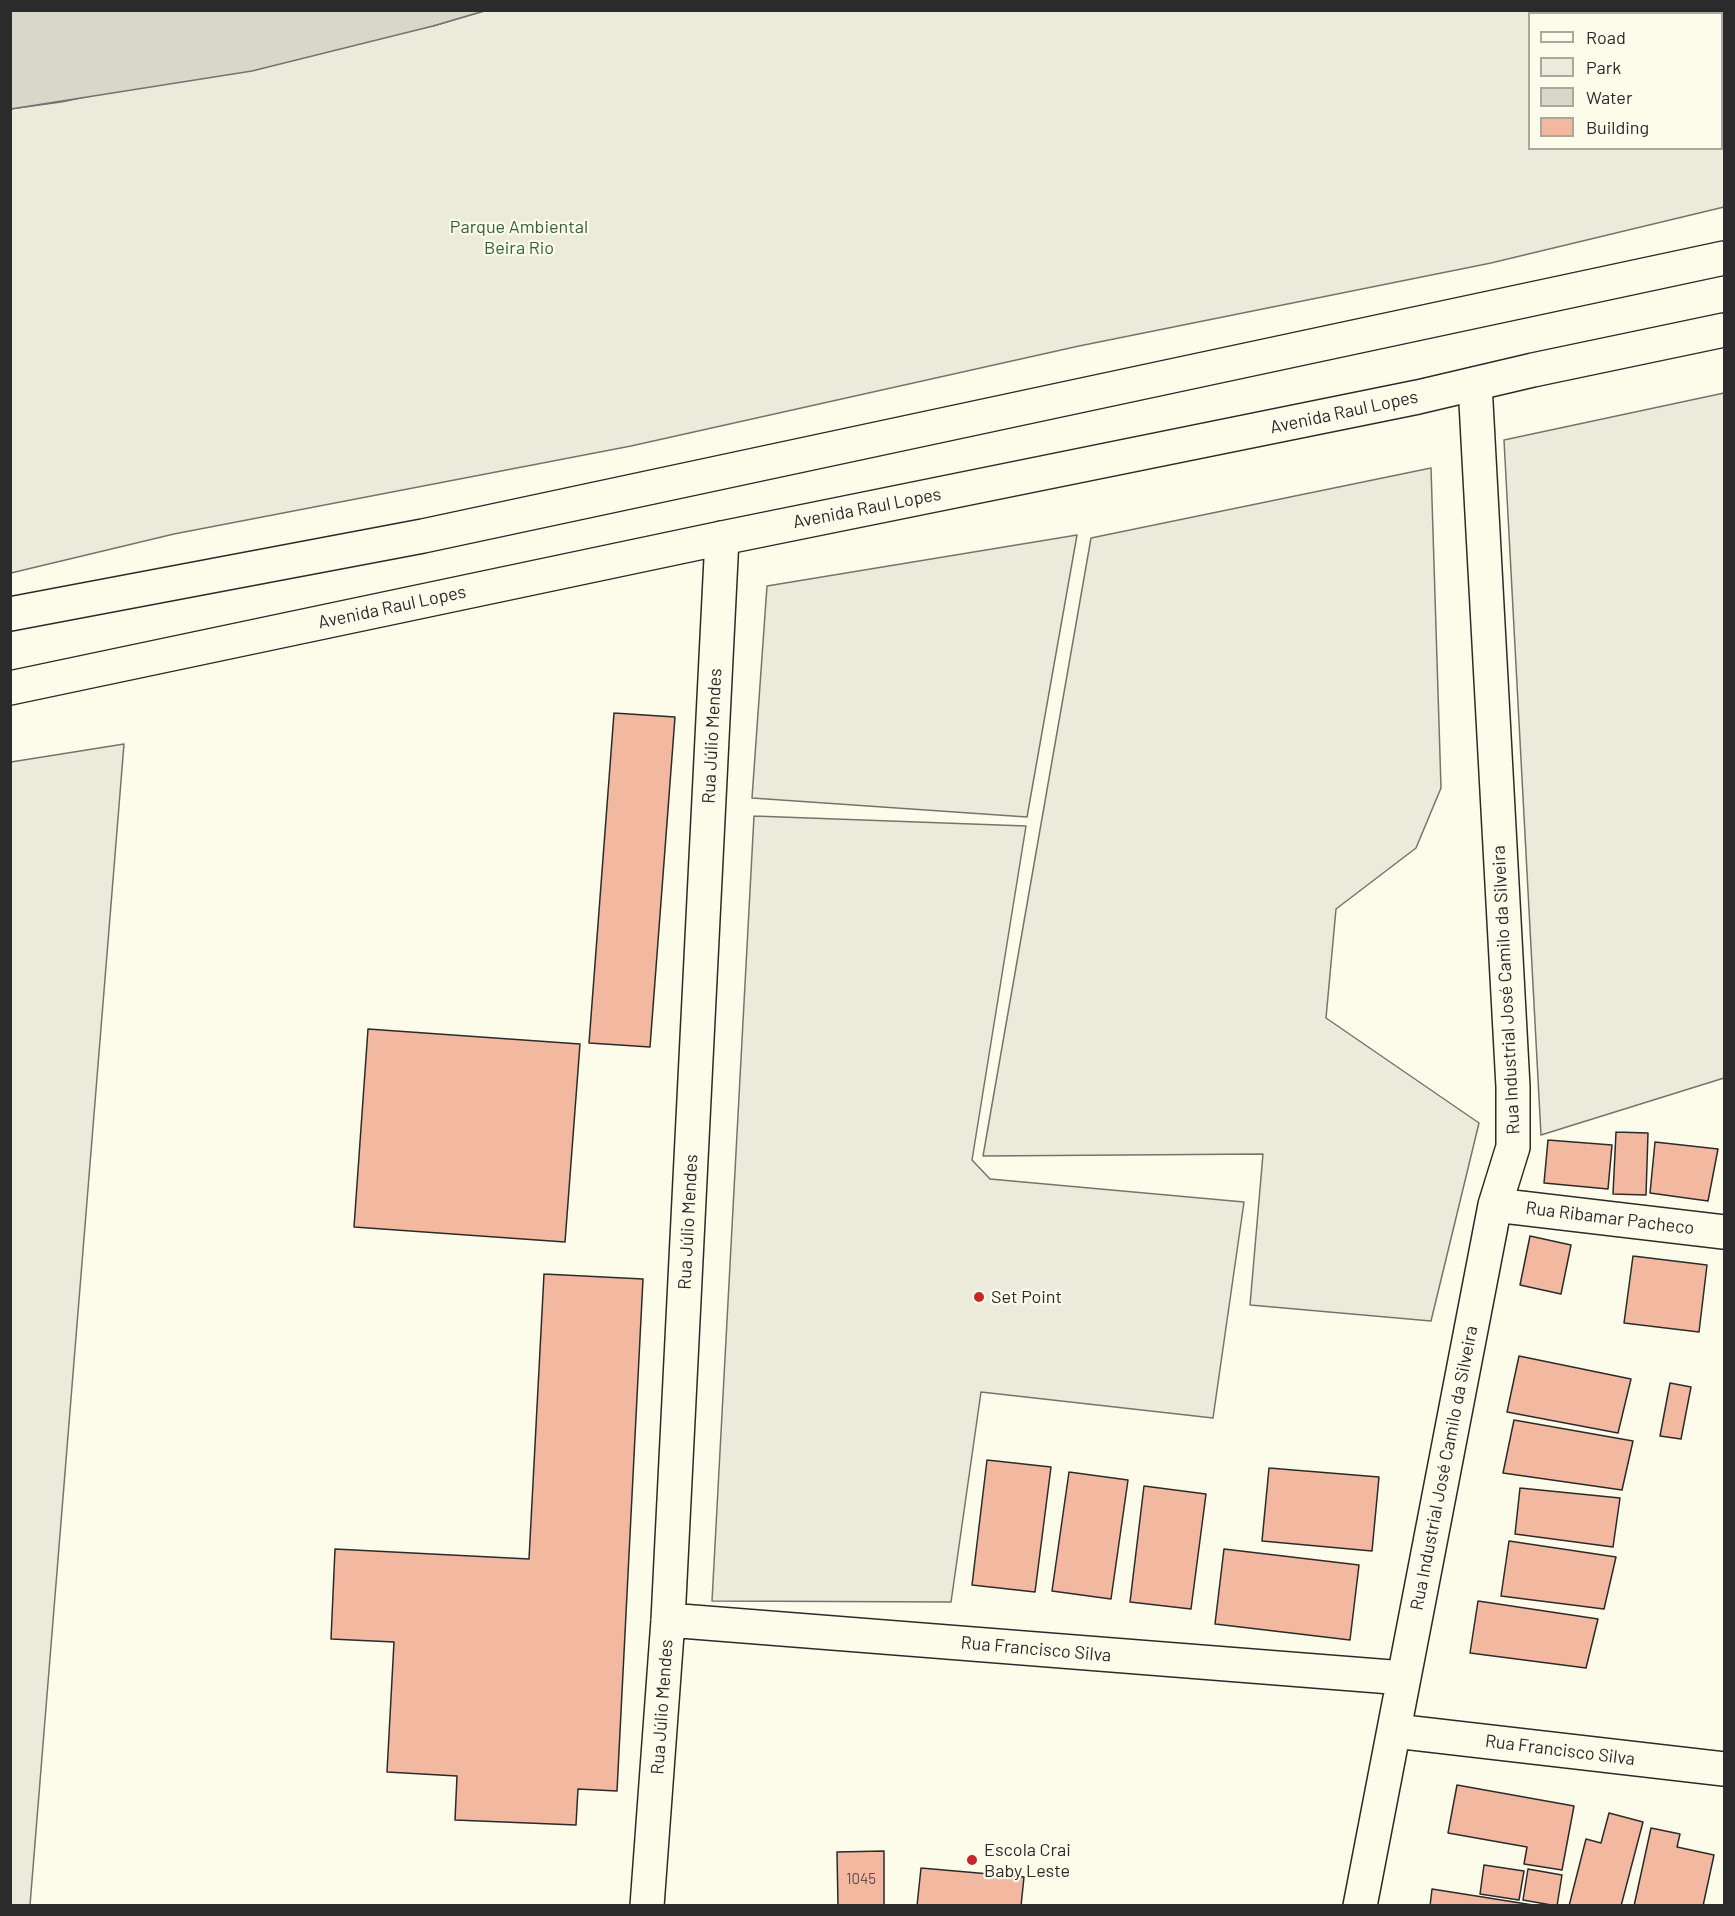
<!DOCTYPE html>
<html>
<head>
<meta charset="utf-8">
<style>
	body { margin:0 }
	#map { position:relative; width:1735px; height:1916px; overflow:hidden; background:#fdfbea; font-family:Barlow,sans-serif }
	canvas { display:block }
	.frame { position:absolute; inset:0; border:12px solid #2b2b2b; pointer-events:none }
	.legend { position:absolute; left:1528px; top:12px; width:195px; height:138px; box-sizing:border-box; background:#fdfbea; border:2px solid #a9a89e; margin:0; padding:8px 10px; list-style:none; font-size:18px; color:#2b2b2b }
	.legend li { display:flex; align-items:center; gap:12px; height:30px }
	.legend b { width:30px; border:2px solid #a9a89e }
</style>
</head>
<body>
<div id="map">
<canvas width="1735" height="1916"></canvas>
<div class="frame"></div>
<ul class="legend">
<li><b style="height:8px;background:#fdfbea"></b>Road</li>
<li><b style="height:16px;background:#ecebdb"></b>Park</li>
<li><b style="height:16px;background:#d8d7c9"></b>Water</li>
<li><b style="height:16px;background:#f2b8a0"></b>Building</li>
</ul>
</div>
<script>
const ctx = document.querySelector('canvas').getContext('2d');
ctx.lineJoin = 'round';
function fill(path, color) { ctx.fillStyle = color; ctx.fill(path, 'evenodd'); }
const shape = rows => new Path2D(rows.map(r => 'M' + r).join(''));
function stroke(path, color, width, dash) { ctx.strokeStyle = color; ctx.lineWidth = width; ctx.lineCap = dash ? 'butt' : 'round'; ctx.setLineDash(dash || []); ctx.stroke(path); }
function label(font, color, halo, rows, align = 'center') {
  ctx.font = font + ' Barlow,sans-serif'; ctx.lineWidth = 4.5; ctx.setLineDash([]); ctx.textBaseline = 'middle'; ctx.strokeStyle = halo; ctx.fillStyle = color; for (const [text, x, y, turn = 0] of rows) {
    ctx.save(); ctx.translate(x, y); ctx.rotate((+turn || 0) * Math.PI / 180); ctx.textAlign = isNaN(turn) ? turn : align; if (halo) ctx.strokeText(text, 0, 0); ctx.fillText(text, 0, 0); ctx.restore();
  }
}
const green = shape([
	[484,11,1724,11,1724,207,1491,263,1079,346,631,446,174,534,11,573,10,109,61,102,433,26,484,11],
	[1530,14,1722,14,1722,148,1530,148,1530,14],
	[1724,393,1724,1078,1541,1135,1504,440,1724,393],
	[1431,468,1441,788,1416,848,1336,909,1326,1018,1479,1123,1431,1321,1250,1305,1263,1154,983,1156,1091,538,1431,468],
	[124,744,30,1905,11,1905,11,762,124,744],
	[754,816,1026,826,972,1160,990,1179,1244,1202,1213,1418,981,1392,951,1602,712,1601,754,816]
]);
const parking = shape([
	[1077,535,1027,817,752,798,767,586,1077,535]
]);
const water = shape([
	[10,11,11,10,484,11,433,26,252,71,11,109,10,11]
]);
const building = shape([
	[614,713,675,717,650,1047,589,1043,614,713],
	[368,1029,580,1044,565,1242,354,1227,368,1029],
	[1616,1132,1648,1133,1646,1195,1613,1194,1616,1132],
	[1548,1140,1612,1145,1608,1189,1544,1183,1548,1140],
	[1655,1142,1718,1149,1708,1201,1650,1193,1655,1142],
	[1530,1236,1571,1245,1561,1294,1520,1285,1530,1236],
	[1633,1256,1707,1265,1699,1332,1624,1323,1633,1256],
	[544,1274,643,1279,617,1791,578,1789,576,1825,455,1820,457,1776,387,1772,394,1642,331,1639,335,1549,529,1559,544,1274],
	[1519,1356,1631,1379,1618,1433,1507,1412,1519,1356],
	[1670,1383,1691,1387,1681,1439,1660,1436,1670,1383],
	[1514,1420,1633,1441,1622,1490,1503,1473,1514,1420],
	[987,1460,1051,1467,1035,1592,972,1585,987,1460],
	[1269,1468,1379,1477,1372,1551,1262,1541,1269,1468],
	[1069,1472,1128,1480,1111,1599,1052,1591,1069,1472],
	[1144,1486,1206,1494,1191,1609,1130,1602,1144,1486],
	[1520,1488,1620,1498,1613,1547,1515,1534,1520,1488],
	[1509,1541,1616,1557,1604,1609,1501,1596,1509,1541],
	[1224,1549,1359,1565,1350,1640,1215,1624,1224,1549],
	[1478,1601,1598,1619,1586,1668,1470,1653,1478,1601],
	[1457,1785,1574,1806,1562,1870,1524,1864,1527,1847,1448,1833,1457,1785],
	[1609,1813,1643,1822,1621,1906,1569,1906,1586,1839,1601,1843,1609,1813],
	[1651,1828,1680,1834,1677,1847,1714,1855,1703,1906,1634,1906,1651,1828],
	[884,1851,884,1906,838,1906,837,1852,884,1851],
	[1484,1865,1524,1871,1519,1900,1480,1894,1484,1865],
	[921,1868,1024,1877,1021,1906,917,1906,921,1868],
	[1528,1869,1562,1875,1557,1906,1523,1900,1528,1869],
	[1432,1889,1533,1905,1430,1906,1432,1889]
]);
const minor = shape([
	[1495,1205,1724,1232],
	[668,1620,1404,1678],
	[1395,1731,1724,1769],
	[647,1906,668,1620,722,538],
	[1360,1906,1495,1205,1513,1147,1513,1087,1475,384]
]);
const major = shape([
	[10,614,423,536,1724,258],
	[10,688,722,538,1418,397,1533,370,1724,330]
]);
const markers = [
	[979,1297,6,"#c62828"],
	[972,1860,6,"#c62828"]
];
const numberNames = [
	["1045",861,1879]
];
const parkNames = [
	["Parque Ambiental",519,227],
	["Beira Rio",519,248]
];
const streetNames = [
	["Avenida Raul Lopes",1344,412,-12],
	["Avenida Raul Lopes",867,508,-11],
	["Avenida Raul Lopes",392,607,-12],
	["Rua Júlio Mendes",712,736,-87],
	["Rua Industrial José Camilo da Silveira",1506,990,-93],
	["Rua Ribamar Pacheco",1610,1218,7],
	["Rua Júlio Mendes",688,1222,-87],
	["Rua Industrial José Camilo da Silveira",1444,1468,-79],
	["Rua Francisco Silva",1036,1649,5],
	["Rua Júlio Mendes",662,1707,-86],
	["Rua Francisco Silva",1560,1750,7]
];
const poiNames = [
	["Set Point",991,1297],
	["Escola Crai",984,1850],
	["Baby Leste",984,1871]
];
fill(green, '#ecebdb');
stroke(green, '#74746e', 1.5);
fill(parking, '#eceadb');
stroke(parking, '#74746e', 1.5);
fill(water, '#d8d7c9');
stroke(water, '#74746e', 1.5);
fill(building, '#f2b8a0');
stroke(building, '#2b2b2b', 1.5);
stroke(minor, '#2b2b2b', 36);
stroke(major, '#2b2b2b', 36);
stroke(minor, '#fdfbea', 33);
stroke(major, '#fdfbea', 33);
for (const [x, y, r, color] of markers) { const dot = new Path2D(); dot.arc(x, y, r, 0, 2 * Math.PI); ctx.fillStyle = color; ctx.fill(dot); stroke(dot, '#fdfbea', 2); }
label('15px', '#5d4e48', null, numberNames);
label('18px', '#34623c', '#fdfbea', parkNames);
label('18px', '#2b2b2b', '#fdfbea', streetNames);
label('18px', '#2b2b2b', '#fdfbea', poiNames, 'left');
</script>
</body>
</html>
